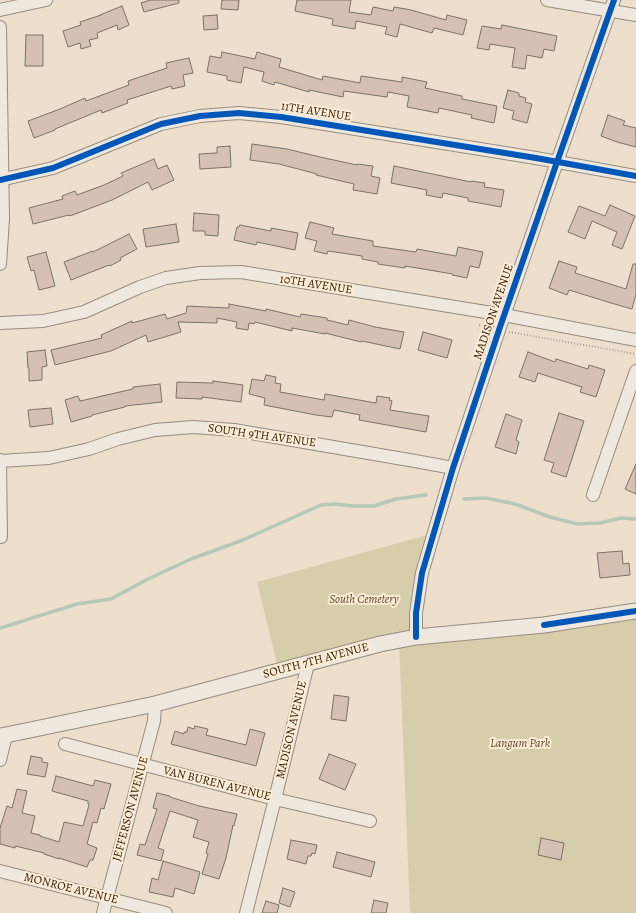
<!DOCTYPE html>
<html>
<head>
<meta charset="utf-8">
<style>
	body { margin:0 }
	canvas { display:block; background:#eddfcc }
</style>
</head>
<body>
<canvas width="636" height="913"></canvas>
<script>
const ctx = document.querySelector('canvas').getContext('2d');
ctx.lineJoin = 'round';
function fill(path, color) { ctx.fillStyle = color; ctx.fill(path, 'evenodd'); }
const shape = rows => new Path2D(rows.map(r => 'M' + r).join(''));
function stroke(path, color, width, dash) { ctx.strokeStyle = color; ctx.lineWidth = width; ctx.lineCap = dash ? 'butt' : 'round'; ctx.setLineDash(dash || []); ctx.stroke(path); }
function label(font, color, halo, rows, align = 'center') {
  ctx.font = font + ' Alegreya,serif'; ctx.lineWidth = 4; ctx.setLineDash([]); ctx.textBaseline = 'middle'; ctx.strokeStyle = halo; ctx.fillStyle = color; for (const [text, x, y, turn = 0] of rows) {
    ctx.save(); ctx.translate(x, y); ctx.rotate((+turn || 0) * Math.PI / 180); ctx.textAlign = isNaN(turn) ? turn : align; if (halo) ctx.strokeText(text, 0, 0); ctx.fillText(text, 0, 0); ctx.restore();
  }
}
const green = shape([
	[431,534,412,635,278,668,257,582],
	[636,609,636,913,410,913,399,640]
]);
const stream = shape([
	[464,499,486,498,515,504,550,517,577,524,600,523,621,518,636,519],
	[0,628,77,604,111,599,148,579,191,559,243,540,321,505,335,504,353,506,374,506,396,499,426,495]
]);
const building = shape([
	[150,0,179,0,179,3,144,12,141,3,150,0],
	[222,0,239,0,238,10,221,9,222,0],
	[297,0,351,0,349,12,371,15,373,7,393,11,394,7,411,10,446,20,447,15,467,20,463,35,434,28,432,33,400,24,397,37,385,34,387,27,356,21,355,29,332,25,333,19,295,11,297,0],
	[122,6,129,25,118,30,117,25,97,33,98,38,89,40,91,46,81,49,80,43,68,47,63,31,81,25,80,22,101,15,100,15,122,6],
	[217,15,218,29,204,30,203,16,217,15],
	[502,25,557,36,554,51,544,49,542,58,527,55,525,69,512,67,515,48,490,44,489,50,477,48,482,26,501,29,502,25],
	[26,35,43,35,43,66,25,66,26,35],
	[222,52,255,59,257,52,281,59,279,67,322,80,323,76,360,83,361,76,402,82,402,77,427,82,425,88,462,96,462,99,497,106,494,123,471,118,472,115,439,108,438,113,407,107,409,96,388,92,387,97,344,91,343,97,309,90,309,92,275,82,274,85,262,81,264,72,244,67,241,83,227,80,227,76,207,72,210,56,221,58,222,52],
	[189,58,193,73,183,75,185,86,172,89,171,86,127,100,128,103,102,113,101,110,55,129,55,130,34,138,28,121,60,109,85,98,86,101,129,85,128,81,167,68,166,63,189,58],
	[508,90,519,93,519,96,526,98,525,102,532,104,527,123,512,119,514,111,503,108,508,90],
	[608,115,625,121,623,125,636,128,636,147,617,142,601,136,608,115],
	[252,144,287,149,320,157,357,165,357,164,373,166,371,176,380,178,377,194,353,190,354,184,316,175,317,174,279,164,250,160,252,144],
	[230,146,231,167,200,169,199,154,217,153,217,147,230,146],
	[154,159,158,169,167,165,174,180,152,190,148,182,112,200,70,216,69,215,33,224,29,208,63,199,62,196,75,191,77,195,104,185,123,176,121,173,154,159],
	[394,166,471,182,471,181,485,183,484,187,504,190,501,207,468,201,468,198,443,193,442,198,426,195,427,190,391,183,394,166],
	[610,205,635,216,622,249,612,245,617,232,592,221,585,239,568,232,579,206,605,216,610,205],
	[194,213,219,215,218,236,205,235,205,231,193,231,194,213],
	[310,222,334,228,332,234,373,241,373,246,416,252,417,249,456,256,458,247,483,252,479,268,470,266,467,278,452,275,453,274,405,266,405,268,378,264,378,262,362,259,362,256,328,251,327,254,314,251,317,241,305,238,310,222],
	[176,224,179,242,146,247,143,229,176,224],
	[240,225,271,231,271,228,298,233,295,250,257,242,256,245,234,240,237,227,239,227,240,225],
	[129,234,137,249,120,258,121,260,110,266,109,265,71,280,64,262,93,251,93,252,129,234],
	[46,252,55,286,39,290,34,270,31,271,27,257,46,252],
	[559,261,577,267,575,273,626,289,633,264,636,264,636,294,632,309,611,303,569,290,567,295,549,288,559,261],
	[229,304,266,311,266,309,300,317,301,314,327,318,327,320,348,325,349,320,375,327,404,332,400,349,362,341,361,342,325,333,325,334,292,328,292,331,255,322,254,324,249,323,248,330,236,328,237,322,217,318,217,323,178,322,181,332,148,342,146,335,111,351,55,365,51,350,102,338,101,335,132,321,132,323,165,314,167,319,186,313,187,306,229,308,229,304],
	[423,332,452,340,447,358,418,350,423,332],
	[45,350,47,366,42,367,42,380,29,381,29,368,28,368,27,352,45,350],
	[528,352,555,362,556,359,588,369,589,365,605,370,596,397,580,392,582,387,538,373,535,382,519,377,528,352],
	[266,375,276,377,275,383,281,384,280,392,324,400,325,394,376,403,377,396,390,398,389,400,392,401,390,410,429,416,426,432,359,420,360,415,334,410,332,417,316,415,264,405,265,398,249,394,252,379,264,381,266,375],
	[213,381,243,385,241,402,202,397,202,399,176,398,177,382,213,383,213,381],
	[160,384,162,402,125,406,125,407,92,415,92,416,71,422,65,400,78,396,80,401,133,389,133,387,160,384],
	[51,408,53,424,30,427,28,410,51,408],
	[559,413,584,421,566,477,551,472,554,463,544,460,559,413],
	[506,414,522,420,516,440,519,442,516,454,495,447,506,414],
	[636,464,636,494,625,489,636,464],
	[622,551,623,564,629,563,630,575,600,578,597,553,622,551],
	[334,695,349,697,346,721,331,719,334,695],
	[195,726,208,729,206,735,246,745,250,729,265,733,256,766,171,744,175,731,184,734,184,732,187,732,188,727,194,729,195,726],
	[329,754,356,764,345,790,319,779,329,754],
	[31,756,42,758,42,762,48,763,45,777,27,774,31,756],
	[56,776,93,786,95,780,111,784,104,809,101,808,97,823,93,822,87,844,97,848,93,860,90,860,87,867,59,858,59,859,44,854,44,853,15,846,15,848,0,844,0,828,7,806,12,808,17,789,27,791,22,813,35,816,31,833,40,835,40,836,59,842,64,822,83,826,89,805,88,804,88,801,52,791,56,776],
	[157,793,170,796,170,797,199,806,237,814,234,826,233,825,226,858,219,879,202,874,208,854,206,853,209,842,193,837,198,820,170,811,158,848,164,850,161,861,137,855,140,844,145,845,157,809,153,808,157,793],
	[541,838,564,843,561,860,538,855,541,838],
	[291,840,317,845,315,854,312,853,311,856,308,856,306,864,287,859,291,840],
	[337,852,375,862,371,877,333,867,337,852],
	[163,861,200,872,194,894,175,888,173,897,149,892,152,878,158,880,163,861],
	[283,888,295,892,290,907,279,903,283,888],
	[374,900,388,903,386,913,371,913,374,900],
	[266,901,279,905,277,913,262,913,266,901]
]);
const path = shape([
	[479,325,487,327],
	[509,332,636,354]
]);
const minor = shape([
	[547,0,636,15],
	[0,10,46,0],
	[0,27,3,219,0,264],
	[0,180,53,168,161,124,200,116,239,113,281,117,536,158,636,176],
	[0,323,43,321,84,312,140,287,166,278,200,273,241,272,504,315,636,340],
	[0,460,1,537],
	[0,461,49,458,89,449,118,439,155,430,193,427,234,430,415,461,453,468],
	[593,495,636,371],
	[416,637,416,613,422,573,453,468,499,330,557,162,614,0],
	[65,744,275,799,370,821],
	[0,760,6,735],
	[0,871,166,913],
	[103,913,154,721,155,704],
	[246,913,275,799,308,664]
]);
const tertiary = shape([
	[0,736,6,735,155,704,380,644,416,637,544,625,636,611]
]);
const cycleway = shape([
	[0,180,53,168,161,124,200,116,239,113,281,117,536,158,636,176],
	[544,625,636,611],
	[416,637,416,613,422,573,453,468,499,330,557,162,614,0]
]);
const streetNames = [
	["11TH AVENUE",316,112,9],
	["10TH AVENUE",316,285,9],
	["MADISON AVENUE",494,312,-71],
	["SOUTH 9TH AVENUE",262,436,8],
	["SOUTH 7TH AVENUE",316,661,-15],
	["MADISON AVENUE",292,730,-77],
	["VAN BUREN AVENUE",217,784,14],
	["JEFFERSON AVENUE",131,809,-75],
	["MONROE AVENUE",71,889,14]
];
const parkNames = [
	["South Cemetery",364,600],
	["Langum Park",520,744]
];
fill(green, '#d6ceaa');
stroke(stream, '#b6c8b8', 3.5);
fill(building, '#d4c1b2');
stroke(building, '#7c7265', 1);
stroke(minor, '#978c7f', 14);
stroke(tertiary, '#978c7f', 17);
stroke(path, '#a8a197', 2, [1, 2]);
stroke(minor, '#efe8df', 12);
stroke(tertiary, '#efe8df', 15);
stroke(cycleway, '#0057b8', 6);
label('12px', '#2e1901', '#fcecd5', streetNames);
label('italic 12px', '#5b4b2b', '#fcecd5', parkNames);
</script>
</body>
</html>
